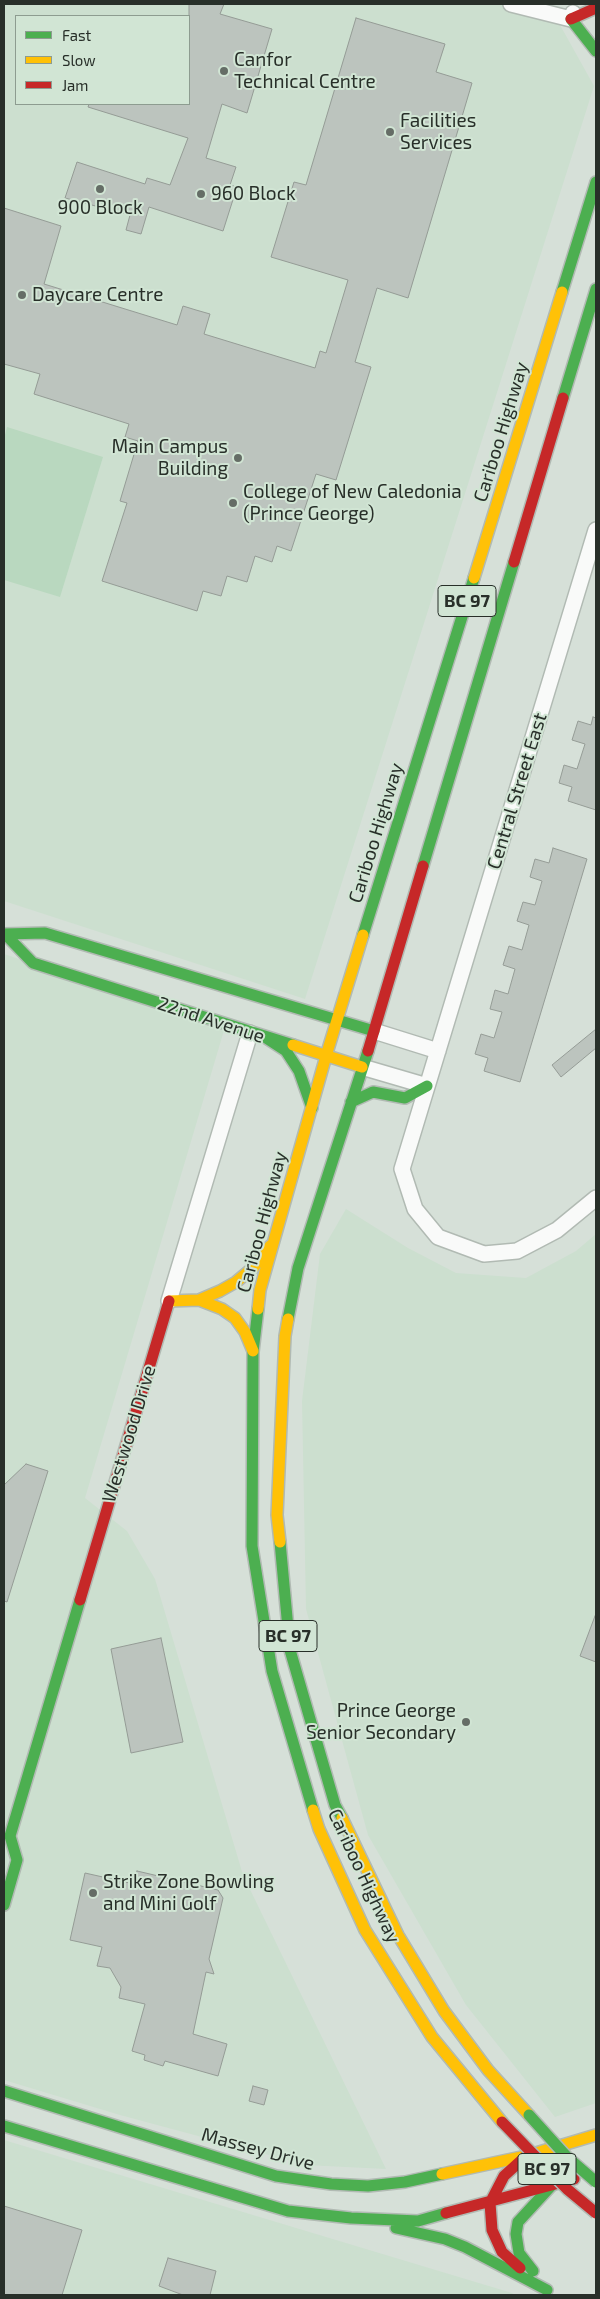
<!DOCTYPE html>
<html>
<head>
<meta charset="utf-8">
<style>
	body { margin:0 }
	#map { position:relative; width:600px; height:2299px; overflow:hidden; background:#d6e0d8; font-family:"Exo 2",sans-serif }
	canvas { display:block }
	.frame { position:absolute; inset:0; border:5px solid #282f29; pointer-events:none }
	.legend { position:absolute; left:15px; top:15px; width:175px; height:90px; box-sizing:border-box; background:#d1e5d4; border:1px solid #8d9c90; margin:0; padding:6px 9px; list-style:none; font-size:15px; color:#282f29 }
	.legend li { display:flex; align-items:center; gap:10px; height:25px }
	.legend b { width:25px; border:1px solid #8d9c90 }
</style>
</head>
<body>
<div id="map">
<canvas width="600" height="2299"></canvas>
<div class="frame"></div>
<ul class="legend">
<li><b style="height:6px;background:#4caf50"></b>Fast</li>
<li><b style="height:6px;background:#ffc107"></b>Slow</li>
<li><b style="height:6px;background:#c62828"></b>Jam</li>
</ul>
</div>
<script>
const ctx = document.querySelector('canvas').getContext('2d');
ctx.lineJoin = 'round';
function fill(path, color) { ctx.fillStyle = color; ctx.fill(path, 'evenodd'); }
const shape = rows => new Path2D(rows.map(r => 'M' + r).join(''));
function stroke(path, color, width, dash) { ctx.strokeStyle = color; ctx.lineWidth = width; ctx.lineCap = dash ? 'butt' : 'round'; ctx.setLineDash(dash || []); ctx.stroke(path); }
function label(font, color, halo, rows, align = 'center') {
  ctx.font = font + ' "Exo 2",sans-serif'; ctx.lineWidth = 4; ctx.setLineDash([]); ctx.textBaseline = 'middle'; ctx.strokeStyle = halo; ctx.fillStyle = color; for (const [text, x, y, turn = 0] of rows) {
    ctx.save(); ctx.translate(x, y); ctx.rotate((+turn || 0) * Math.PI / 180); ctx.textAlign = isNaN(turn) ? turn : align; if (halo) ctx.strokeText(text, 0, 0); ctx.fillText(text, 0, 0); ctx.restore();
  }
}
const built = shape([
	[4,4,551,4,550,7,594,86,305,999,4,901],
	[16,16,189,16,189,104,16,104],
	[4,954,225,1027,85,1498,127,1531,155,1579,243,1875,386,2169,306,2165,120,2115,4,2080],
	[346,1209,408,1248,456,1273,526,1278,576,1251,596,1234,596,2103,555,2117,466,2005,368,1835,306,1609,302,1401,320,1254],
	[4,2140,512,2293,515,2295,4,2295]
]);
const green = shape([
	[7,427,103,457,60,597,4,580,4,439]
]);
const building = shape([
	[189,4,224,4,220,14,272,29,247,113,222,104,206,158,236,167,230,185,237,187,223,231,149,207,141,234,126,230,130,215,65,198,77,162,145,184,147,178,170,185,188,138,88,107,89,104,189,104,189,4],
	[356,18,445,44,436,72,472,83,408,298,377,288,355,362,371,367,336,480,316,474,291,551,277,546,272,562,255,556,247,582,227,576,221,596,203,591,197,611,102,581,127,503,120,501,138,441,125,437,129,424,34,394,40,374,4,364,4,208,61,226,44,284,177,325,183,306,196,310,210,314,204,334,315,368,320,351,326,353,348,280,271,257,294,182,306,185,356,18],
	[593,717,596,718,596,810,568,801,572,787,559,783,564,765,577,769,585,744,572,740,578,721,591,725,593,717],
	[553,848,587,859,520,1082,484,1071,488,1058,475,1054,481,1034,494,1038,502,1012,490,1009,495,990,508,994,515,969,503,965,509,946,522,950,529,925,517,921,523,902,535,905,542,881,530,877,535,859,549,863,553,848],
	[596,1029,596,1048,561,1077,552,1065,596,1029],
	[26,1464,48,1471,7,1602,4,1601,4,1485,26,1464],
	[595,1616,596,1616,596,1662,580,1656,595,1616],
	[161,1638,183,1742,131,1753,111,1649,161,1638],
	[137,1871,218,1890,223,1898,209,1959,214,1974,206,1972,193,2034,227,2044,218,2076,165,2061,163,2066,144,2060,145,2055,132,2051,145,2004,119,1998,121,1987,110,1968,97,1966,102,1947,70,1940,85,1873,134,1884,137,1871],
	[253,2086,268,2090,264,2105,249,2101,253,2086],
	[4,2206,82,2230,62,2295,4,2295,4,2206],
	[168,2258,216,2271,210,2295,183,2295,159,2286,168,2258]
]);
const street = shape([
	[511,4,571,19,573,13],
	[596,530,402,1169,415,1209,438,1237,484,1254,517,1251,557,1230,596,1198],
	[374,1031,438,1051],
	[362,1067,427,1086],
	[169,1301,250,1033]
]);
const fast = shape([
	[571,19,596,51],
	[562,292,596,182],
	[563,398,596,289],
	[423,866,514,562],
	[4,934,45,933,374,1031],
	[6,935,33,963,293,1045],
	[363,935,474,578],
	[263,1036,286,1051,299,1071,312,1108],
	[351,1102,373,1092,405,1098,427,1086],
	[258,1309,253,1352,252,1546,272,1671,313,1810],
	[288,1319,298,1268,368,1051],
	[280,1542,290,1650,335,1805,342,1818],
	[4,1905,17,1860,10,1836,80,1600],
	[4,2091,276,2176,331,2184,368,2186,405,2182,442,2174],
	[4,2126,288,2211,351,2218,418,2221,446,2213],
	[396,2228,445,2239,465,2247,547,2290],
	[533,2271,519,2253,516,2234,518,2222,551,2186]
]);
const slow = shape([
	[474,578,562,292],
	[293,1045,362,1067],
	[199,1300,222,1309,235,1318,245,1332,253,1351],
	[169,1301,199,1300,220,1291,236,1282,254,1267,270,1246],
	[258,1309,260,1290,326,1056,363,935],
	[280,1542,277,1515,285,1336,288,1319],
	[313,1810,319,1829,365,1930,432,2037,502,2122],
	[342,1818,398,1935,444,2011,488,2070,529,2115],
	[442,2174,526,2156,596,2135]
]);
const jam = shape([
	[571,19,596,8],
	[514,562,563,398],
	[368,1051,423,866],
	[80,1600,169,1301],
	[446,2213,574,2179],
	[520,2268,502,2252,492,2230,490,2203,504,2176,526,2156]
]);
const fastBridge = shape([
	[529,2115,567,2157,596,2182]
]);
const jamBridge = shape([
	[502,2122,567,2189,596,2213]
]);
const markers = [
	[224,71,5,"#656d66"],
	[390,132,5,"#656d66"],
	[100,189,5,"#656d66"],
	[201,194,5,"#656d66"],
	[22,295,5,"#656d66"],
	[238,458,5,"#656d66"],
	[233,503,5,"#656d66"],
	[466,1722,5,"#656d66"],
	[93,1893,5,"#656d66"]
];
const shields = [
	[467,601,58],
	[288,1636,58],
	[547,2169,58]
];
const shieldNames = [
	["BC 97",467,601],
	["BC 97",288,1636],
	["BC 97",547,2169]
];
const poiNames = [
	["Canfor",234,60],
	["Technical Centre",234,82],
	["Facilities",400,121],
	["Services",400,143],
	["960 Block",211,194],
	["900 Block",100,208,"center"],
	["Daycare Centre",32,295],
	["Main Campus",228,447,"right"],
	["Building",228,469,"right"],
	["College of New Caledonia",243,492],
	["(Prince George)",243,514],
	["Prince George",456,1711,"right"],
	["Senior Secondary",456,1733,"right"],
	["Strike Zone Bowling",103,1882],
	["and Mini Golf",103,1904]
];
const streetNames = [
	["Cariboo Highway",501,432,-73],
	["Central Street East",517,791,-73],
	["Cariboo Highway",376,833,-73],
	["22nd Avenue",211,1020,18],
	["Cariboo Highway",262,1222,-75],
	["Westwood Drive",129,1434,-73],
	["Cariboo Highway",364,1876,65],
	["Massey Drive",258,2149,15]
];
fill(built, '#ccdfcf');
fill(green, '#b9d8bf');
fill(building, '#bcc4be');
stroke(building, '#959c96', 1);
stroke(street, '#b1bab3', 18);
stroke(fast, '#b1bab3', 14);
stroke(slow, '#b1bab3', 14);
stroke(jam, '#b1bab3', 14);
stroke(street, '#f9faf9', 15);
stroke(fast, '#4caf50', 11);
stroke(slow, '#ffc107', 11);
stroke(jam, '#c62828', 11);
stroke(fastBridge, '#b1bab3', 14, []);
stroke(jamBridge, '#b1bab3', 14, []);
stroke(fastBridge, '#4caf50', 11);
stroke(jamBridge, '#c62828', 11);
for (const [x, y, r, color] of markers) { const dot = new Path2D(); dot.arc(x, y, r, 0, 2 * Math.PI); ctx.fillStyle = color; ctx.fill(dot); stroke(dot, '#d1e5d4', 2); }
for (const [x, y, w] of shields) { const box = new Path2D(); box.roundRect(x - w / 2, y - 15.5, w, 31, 4); ctx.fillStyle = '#d1e5d4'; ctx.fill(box); stroke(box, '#282f29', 1); }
label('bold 18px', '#282f29', null, shieldNames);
label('19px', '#282f29', '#d1e5d4', poiNames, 'left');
label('19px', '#282f29', '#d1e5d4', streetNames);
</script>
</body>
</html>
